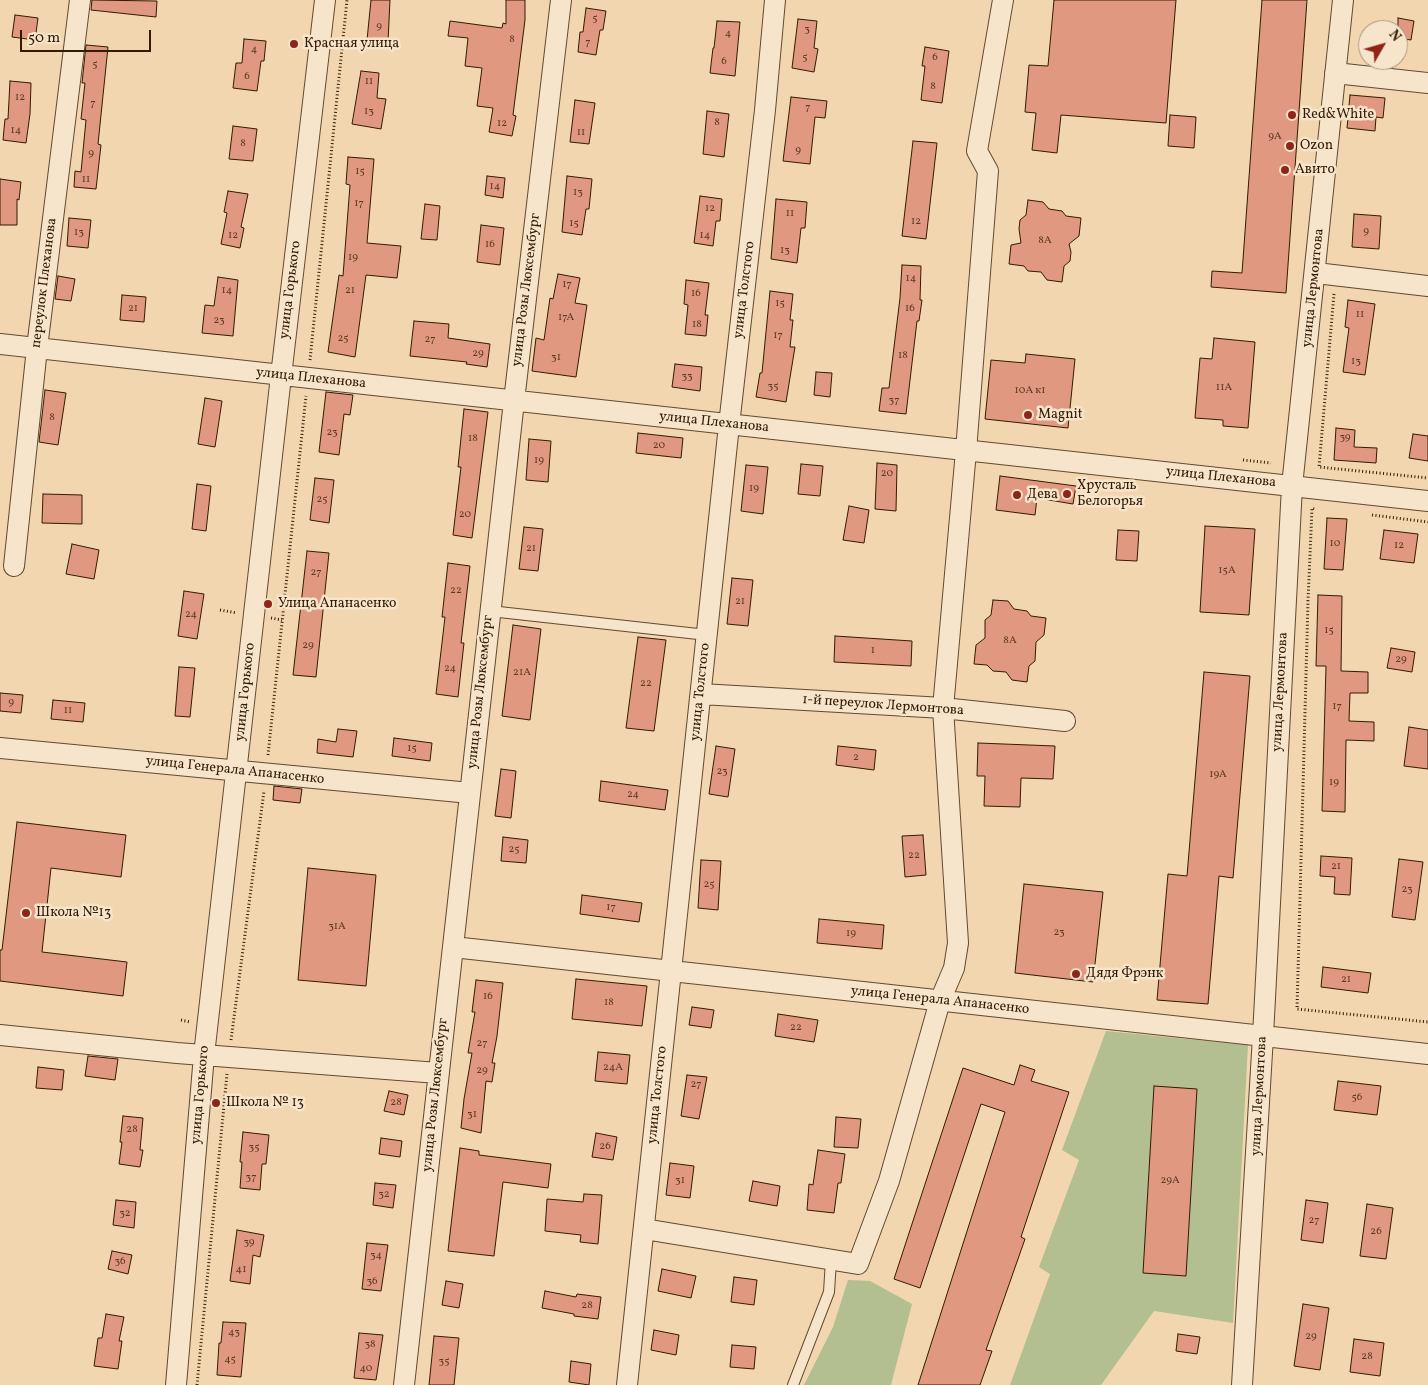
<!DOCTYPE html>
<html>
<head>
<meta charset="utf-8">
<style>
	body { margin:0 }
	#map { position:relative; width:1428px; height:1385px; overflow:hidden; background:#f1d6af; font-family:Vollkorn,serif }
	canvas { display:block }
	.north { position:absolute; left:1358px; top:20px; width:50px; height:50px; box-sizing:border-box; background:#f6e4cb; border:1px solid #a8947b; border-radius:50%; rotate:52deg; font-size:14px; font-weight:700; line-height:20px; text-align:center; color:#321b02 }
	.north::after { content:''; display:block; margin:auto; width:18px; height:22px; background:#8f2418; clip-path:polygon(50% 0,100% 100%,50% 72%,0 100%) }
	.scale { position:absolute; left:20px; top:30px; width:131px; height:22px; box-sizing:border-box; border:2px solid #321b02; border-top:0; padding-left:6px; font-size:15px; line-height:18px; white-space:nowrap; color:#321b02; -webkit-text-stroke:4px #f6e4cb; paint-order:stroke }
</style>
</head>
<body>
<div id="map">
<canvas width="1428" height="1385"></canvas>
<div class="north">N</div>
<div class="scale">50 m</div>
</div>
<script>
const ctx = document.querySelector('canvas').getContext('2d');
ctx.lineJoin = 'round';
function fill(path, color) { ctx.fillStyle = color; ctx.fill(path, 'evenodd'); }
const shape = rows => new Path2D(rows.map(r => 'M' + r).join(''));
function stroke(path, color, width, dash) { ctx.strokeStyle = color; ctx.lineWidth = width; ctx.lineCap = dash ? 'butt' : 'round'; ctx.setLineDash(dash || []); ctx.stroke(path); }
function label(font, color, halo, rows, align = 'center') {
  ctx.font = font + ' Vollkorn,serif'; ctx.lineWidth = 5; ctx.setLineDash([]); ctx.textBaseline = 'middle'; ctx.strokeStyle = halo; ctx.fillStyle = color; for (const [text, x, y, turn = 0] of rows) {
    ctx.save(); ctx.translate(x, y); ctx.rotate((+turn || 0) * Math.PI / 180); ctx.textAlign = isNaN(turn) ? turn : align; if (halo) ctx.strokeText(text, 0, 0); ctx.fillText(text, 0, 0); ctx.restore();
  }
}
const green = shape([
	[1106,1031,1248,1045,1233,1323,1154,1311,1101,1385,1010,1385,1050,1274,1039,1267,1079,1160,1062,1150],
	[848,1280,870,1281,912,1304,891,1385,804,1385,833,1327]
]);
const building = shape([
	[92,0,157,1,156,17,91,10,92,0],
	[371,0,390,0,388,42,367,40,371,0],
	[506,0,525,0,525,20,513,115,516,116,512,136,489,132,493,108,477,106,482,68,465,66,468,38,448,36,450,21,502,28,503,23,506,24,506,0],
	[1054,0,1176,0,1166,123,1061,115,1057,153,1032,150,1036,113,1025,112,1029,65,1048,66,1054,0],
	[1262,0,1307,0,1286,293,1211,287,1212,271,1242,273,1262,0],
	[586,8,606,11,603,30,600,30,596,55,578,52,580,32,583,32,586,8],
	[15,15,38,18,35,40,12,37,15,15],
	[1398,18,1414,21,1411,40,1398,38,1398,18],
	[798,19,817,21,814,48,818,49,814,72,792,68,798,19],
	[717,21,740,22,735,76,710,73,713,48,714,48,717,21],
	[244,39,266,41,264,61,261,61,257,91,233,88,236,63,242,63,244,39],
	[86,45,108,47,98,144,101,145,96,189,74,187,75,171,81,172,86,120,81,119,85,83,82,83,86,45],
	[925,47,949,51,942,103,921,100,925,66,922,66,925,47],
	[361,71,379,73,377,98,386,99,381,129,352,124,361,71],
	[10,81,31,83,30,114,26,143,3,140,5,119,8,119,10,81],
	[1350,95,1385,98,1383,118,1376,117,1375,131,1347,128,1350,95],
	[791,97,827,101,825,118,815,117,810,164,783,161,791,97],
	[575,100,595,103,589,144,570,142,575,100],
	[707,111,729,114,724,157,703,154,707,111],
	[1170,115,1196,117,1194,148,1168,146,1170,115],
	[233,126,257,129,253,161,229,159,233,126],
	[913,141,937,143,926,239,902,236,913,141],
	[348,157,374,159,367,243,401,246,397,278,366,275,355,357,328,352,339,275,343,276,350,185,346,184,348,157],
	[487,176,505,178,503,198,485,195,487,176],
	[567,176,592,179,589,209,586,209,582,235,562,232,567,176],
	[0,179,21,182,19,200,17,199,17,225,0,225,0,179],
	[228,191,248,194,241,227,244,228,240,248,221,244,227,213,224,212,228,191],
	[700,196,722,199,720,221,716,221,713,246,694,243,700,196],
	[776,199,807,202,805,228,801,228,797,263,771,259,776,199],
	[1028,200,1043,202,1049,209,1062,211,1066,216,1081,218,1079,236,1069,244,1071,252,1070,261,1064,266,1062,282,1047,280,1041,272,1028,271,1024,266,1009,264,1011,245,1021,243,1019,229,1020,220,1026,215,1028,200],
	[425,204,440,206,437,240,421,239,425,204],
	[1354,214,1381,216,1379,249,1352,247,1354,214],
	[69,218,91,220,88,248,67,246,69,218],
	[481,225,504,228,500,265,477,262,481,225],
	[902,265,921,266,920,300,922,300,919,321,917,321,906,414,879,411,882,388,889,388,900,298,902,265],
	[558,274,580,278,575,303,587,305,576,377,532,371,536,338,544,340,550,298,553,299,558,274],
	[58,276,75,279,71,301,55,299,58,276],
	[218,277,238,280,233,336,202,333,205,305,214,306,218,277],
	[686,280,709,283,705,315,708,315,706,336,685,334,688,305,684,304,686,280],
	[770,291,793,294,790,320,793,320,790,347,795,347,786,402,756,397,760,373,762,373,770,291],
	[122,295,146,297,144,322,120,320,122,295],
	[1348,300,1375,304,1365,375,1343,372,1349,328,1345,327,1348,300],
	[414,321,449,324,448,338,490,344,487,367,466,364,467,362,410,356,414,321],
	[1214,338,1255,342,1248,428,1223,426,1223,420,1195,418,1200,358,1212,359,1214,338],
	[1026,354,1075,359,1068,428,985,419,991,360,1025,363,1026,354],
	[675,364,702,367,700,391,672,387,675,364],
	[816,372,832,373,830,397,814,395,816,372],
	[45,390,66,393,58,445,39,442,45,390],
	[326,392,353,395,350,415,344,414,339,455,319,452,326,392],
	[205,398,222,401,215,447,198,444,205,398],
	[464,409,488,412,472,538,453,535,461,467,458,467,464,409],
	[1336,428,1355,430,1354,447,1377,448,1376,463,1334,460,1336,428],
	[638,433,683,438,681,458,636,453,638,433],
	[1413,434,1428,436,1428,461,1409,458,1413,434],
	[529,439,551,441,548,482,526,480,529,439],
	[877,463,897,465,896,511,875,509,877,463],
	[801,464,823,466,820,496,798,494,801,464],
	[746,465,768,467,763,514,741,511,746,465],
	[1000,476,1076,486,1073,504,1037,498,1035,515,996,510,1000,476],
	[315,478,334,480,329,523,310,520,315,478],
	[197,484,211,486,206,531,192,529,197,484],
	[43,494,82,495,82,524,42,523,43,494],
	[849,506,869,510,864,543,843,540,849,506],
	[1327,518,1347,519,1343,570,1324,569,1327,518],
	[1205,526,1255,529,1249,615,1200,612,1205,526],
	[524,527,543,529,538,571,519,569,524,527],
	[1118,530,1139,531,1137,561,1116,560,1118,530],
	[1384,530,1418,534,1414,563,1380,559,1384,530],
	[72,544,99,550,94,579,66,574,72,544],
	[307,551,329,553,316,677,293,675,307,551],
	[448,563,470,566,461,643,464,643,458,697,436,694,445,617,442,617,448,563],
	[732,578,753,580,748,626,727,624,732,578],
	[184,591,204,594,197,639,178,636,184,591],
	[1318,595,1342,596,1341,671,1368,672,1368,693,1350,693,1349,721,1374,722,1374,741,1346,740,1345,812,1322,811,1326,666,1316,666,1318,595],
	[993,600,1008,601,1014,609,1027,611,1031,616,1046,618,1044,635,1036,642,1035,661,1029,666,1027,682,1012,680,1006,672,993,671,987,665,974,664,976,645,985,638,985,620,991,615,993,600],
	[513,625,541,629,530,720,502,716,513,625],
	[835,636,912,641,911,666,834,662,835,636],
	[638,637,666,640,654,731,626,728,638,637],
	[1391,648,1415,652,1412,672,1387,668,1391,648],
	[179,667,195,668,190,717,175,716,179,667],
	[1204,672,1250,676,1233,878,1219,876,1208,1004,1157,1000,1168,874,1187,876,1204,672],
	[0,693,23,695,21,713,0,711,0,693],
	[53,700,85,703,83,722,51,719,53,700],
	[1409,727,1428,730,1428,769,1404,766,1409,727],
	[338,729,357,731,353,757,317,753,318,739,336,742,338,729],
	[394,738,432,743,430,761,392,756,394,738],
	[978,743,1055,746,1053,779,1021,778,1020,807,984,806,985,776,977,776,978,743],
	[716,746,735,749,728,797,709,794,716,746],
	[838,746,876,750,874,770,836,765,838,746],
	[501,769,516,771,511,818,495,816,501,769],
	[601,781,668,790,665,810,599,801,601,781],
	[274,786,302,789,300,803,273,800,274,786],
	[17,822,126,835,121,877,51,868,42,952,127,962,123,996,0,981,0,950,2,950,17,822],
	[923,835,926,875,905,877,902,836,923,835],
	[503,837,528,840,526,863,501,861,503,837],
	[1321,856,1352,858,1350,895,1334,894,1335,877,1320,876,1321,856],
	[1399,859,1423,862,1415,920,1392,917,1399,859],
	[701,860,721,861,718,910,698,908,701,860],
	[308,868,376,875,366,986,298,980,308,868],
	[1024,884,1103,892,1093,982,1015,973,1024,884],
	[582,895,642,903,639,922,580,914,582,895],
	[819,919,884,925,882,949,817,943,819,919],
	[1323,967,1371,973,1368,993,1321,987,1323,967],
	[576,979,647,986,642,1026,572,1019,576,979],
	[476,980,503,983,497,1036,492,1063,495,1063,492,1082,486,1081,481,1133,461,1128,464,1099,472,1053,468,1053,475,1012,472,1012,476,980],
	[692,1007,714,1010,711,1028,689,1025,692,1007],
	[778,1014,818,1020,814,1042,775,1036,778,1014],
	[598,1052,630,1055,627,1084,595,1081,598,1052],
	[88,1056,118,1059,115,1080,85,1076,88,1056],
	[1020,1065,1035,1070,1031,1081,1069,1092,1021,1237,1025,1239,986,1350,992,1351,980,1385,918,1385,1005,1112,981,1104,920,1288,894,1279,963,1068,1014,1085,1020,1065],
	[38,1067,64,1070,62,1090,36,1088,38,1067],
	[687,1075,707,1077,699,1119,681,1116,687,1075],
	[1338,1081,1381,1086,1377,1115,1334,1110,1338,1081],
	[1154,1086,1197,1089,1186,1276,1143,1273,1154,1086],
	[389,1091,408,1095,404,1115,384,1111,389,1091],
	[123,1116,143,1118,140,1150,143,1150,140,1167,119,1164,122,1142,120,1142,123,1116],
	[836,1117,861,1119,858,1148,834,1147,836,1117],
	[243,1132,269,1135,266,1164,262,1164,260,1190,240,1188,242,1162,240,1162,243,1132],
	[596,1133,617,1137,613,1160,592,1157,596,1133],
	[381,1138,402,1141,400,1157,379,1154,381,1138],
	[460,1148,479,1151,479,1155,551,1164,548,1188,503,1182,494,1256,448,1251,460,1148],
	[818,1150,845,1154,841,1183,838,1183,834,1213,807,1210,809,1184,813,1185,818,1150],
	[670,1163,694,1166,690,1198,666,1195,670,1163],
	[753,1181,780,1186,777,1206,749,1201,753,1181],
	[375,1183,396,1185,393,1208,373,1205,375,1183],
	[584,1194,602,1195,598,1244,580,1242,581,1235,545,1231,547,1199,583,1202,584,1194],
	[116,1200,136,1202,134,1228,113,1225,116,1200],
	[1306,1200,1328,1203,1323,1243,1301,1240,1306,1200],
	[1367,1204,1393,1208,1386,1259,1360,1256,1367,1204],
	[237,1230,264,1235,260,1257,253,1255,250,1284,230,1281,237,1230],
	[367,1243,388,1245,381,1291,362,1289,367,1243],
	[112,1251,132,1255,128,1274,108,1269,112,1251],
	[662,1269,696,1276,691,1298,658,1291,662,1269],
	[734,1277,757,1280,754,1305,731,1302,734,1277],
	[446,1281,463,1284,459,1308,442,1305,446,1281],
	[545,1291,576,1297,577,1294,601,1297,598,1319,574,1316,574,1314,542,1308,545,1291],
	[1303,1304,1329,1308,1320,1370,1294,1366,1303,1304],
	[106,1314,124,1317,119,1341,122,1341,118,1369,94,1366,98,1338,102,1338,106,1314],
	[223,1322,246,1323,241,1377,217,1375,219,1343,221,1343,223,1322],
	[654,1330,679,1335,676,1355,651,1350,654,1330],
	[359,1333,383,1335,376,1380,354,1378,359,1333],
	[1178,1334,1200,1337,1197,1354,1176,1351,1178,1334],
	[434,1336,459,1338,454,1385,429,1385,434,1336],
	[1354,1339,1384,1343,1380,1376,1350,1372,1354,1339],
	[732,1345,756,1347,754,1369,730,1367,732,1345],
	[571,1361,591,1364,589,1385,569,1382,571,1361]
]);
const path = shape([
	[1334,294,1319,467,1428,478],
	[310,360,347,0],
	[1243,460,1271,463],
	[1314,509,1312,508,1308,601,1297,1009,1428,1022],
	[1372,515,1428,522],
	[220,610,237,613],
	[271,618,282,620],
	[268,755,306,396],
	[181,1020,190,1022],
	[231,1040,264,791],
	[197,1385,227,1074]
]);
const lane = shape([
	[490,611,707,635],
	[793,1385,829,1292,831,1260]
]);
const street = shape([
	[1335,73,1428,83],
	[1316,273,1428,286],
	[0,344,1428,501],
	[14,566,37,348,80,0],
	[701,694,943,708,1065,721],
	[0,748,470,793],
	[453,947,1428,1054],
	[0,1035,177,1053,438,1073],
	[644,1229,858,1264,889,1181,940,1001,954,968,958,943,943,708,966,451,988,171,977,151,1003,0],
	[176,1385,204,1055,281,376,325,0],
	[404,1385,514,401,561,0],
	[627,1385,729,425,765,110,775,0],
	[1242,1385,1263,1036,1292,486,1343,0]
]);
const markers = [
	[294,44,5,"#8f2418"],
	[1292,115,5,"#8f2418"],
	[1290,146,5,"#8f2418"],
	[1285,170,5,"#8f2418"],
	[1028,415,5,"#8f2418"],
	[1067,494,5,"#8f2418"],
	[1017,495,5,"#8f2418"],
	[268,604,5,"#8f2418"],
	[26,913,5,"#8f2418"],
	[1076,974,5,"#8f2418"],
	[216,1103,5,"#8f2418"]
];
const numberNames = [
	["5",595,19],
	["9",379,27],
	["3",807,30],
	["4",728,34],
	["8",512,40],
	["7",588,43],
	["4",254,50],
	["5",805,58],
	["6",935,58],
	["6",724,62],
	["5",95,65],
	["6",247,77],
	["11",369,82],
	["8",933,87],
	["12",20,98],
	["7",93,104],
	["7",808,108],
	["13",369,112],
	["8",717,123],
	["12",502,124],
	["14",16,131],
	["11",581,133],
	["9А",1275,137],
	["8",243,144],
	["9",798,151],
	["9",91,154],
	["15",360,172],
	["11",86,180],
	["14",495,187],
	["13",578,193],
	["17",359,204],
	["12",710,209],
	["11",790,214],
	["12",916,222],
	["15",574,224],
	["9",1366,232],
	["13",79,233],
	["12",233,236],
	["14",705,236],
	["8А",1045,241],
	["16",490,245],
	["13",785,251],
	["19",353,258],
	["14",911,279],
	["17",567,285],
	["14",227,291],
	["21",350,291],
	["16",696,294],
	["15",780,304],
	["21",133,309],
	["16",910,309],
	["11",1360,315],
	["17А",566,318],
	["23",219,321],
	["18",697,325],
	["17",778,336],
	["25",343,339],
	["27",430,340],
	["29",478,354],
	["18",903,356],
	["31",556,358],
	["13",1356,362],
	["33",687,377],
	["35",773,387],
	["11А",1224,388],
	["10А к1",1030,391],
	["37",894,401],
	["8",52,418],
	["23",332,433],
	["39",1345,438],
	["18",473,439],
	["20",659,446],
	["19",539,461],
	["20",887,474],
	["19",754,489],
	["25",322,500],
	["20",465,515],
	["10",1335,544],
	["12",1399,546],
	["21",531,549],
	["15А",1227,571],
	["27",316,573],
	["22",456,591],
	["21",740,602],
	["24",191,615],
	["15",1329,631],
	["8А",1010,641],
	["29",308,646],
	["1",873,651],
	["29",1401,660],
	["24",450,669],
	["21А",522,673],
	["22",646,684],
	["9",11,703],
	["17",1337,707],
	["11",68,711],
	["15",412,749],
	["2",856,758],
	["23",722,772],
	["19А",1218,775],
	["19",1334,783],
	["24",633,795],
	["25",514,850],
	["22",914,856],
	["21",1336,867],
	["25",709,885],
	["23",1407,890],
	["17",611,908],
	["31А",337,927],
	["23",1059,933],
	["19",851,934],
	["21",1346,980],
	["16",488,997],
	["18",609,1003],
	["22",796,1028],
	["27",482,1044],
	["24А",613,1068],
	["29",482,1071],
	["27",696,1085],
	["56",1357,1098],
	["28",396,1103],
	["31",472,1115],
	["28",132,1130],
	["26",605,1147],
	["35",254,1148],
	["37",251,1178],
	["31",680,1181],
	["29А",1170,1181],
	["32",384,1195],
	["32",125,1214],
	["27",1314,1221],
	["26",1376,1232],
	["39",249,1243],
	["34",376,1256],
	["36",120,1262],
	["41",241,1270],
	["36",372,1282],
	["28",587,1306],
	["43",234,1333],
	["29",1311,1337],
	["38",370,1345],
	["28",1367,1357],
	["45",230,1360],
	["35",444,1362],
	["40",366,1369]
];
const poiNames = [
	["Красная улица",304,44],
	["Red&White",1302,115],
	["Ozon",1300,146],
	["Авито",1295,170],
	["Magnit",1038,415],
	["Хрусталь",1077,486],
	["Белогорья",1077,502],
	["Дева",1027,495],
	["Улица Апанасенко",278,604],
	["Школа №13",36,913],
	["Дядя Фрэнк",1086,974],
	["Школа № 13",226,1103]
];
const streetNames = [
	["переулок Плеханова",45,283,-83],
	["улица Лермонтова",1314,288,-84],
	["улица Горького",291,290,-83],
	["улица Розы Люксембург",527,290,-83],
	["улица Толстого",745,290,-83],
	["улица Плеханова",311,379,6],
	["улица Плеханова",714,423,6],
	["улица Плеханова",1221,478,6],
	["улица Горького",246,692,-84],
	["улица Розы Люксембург",481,692,-84],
	["улица Толстого",701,692,-84],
	["улица Лермонтова",1281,692,-87],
	["1-й переулок Лермонтова",883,706,4],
	["улица Генерала Апанасенко",235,771,6],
	["улица Генерала Апанасенко",940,1001,6],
	["улица Горького",201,1095,-85],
	["улица Розы Люксембург",436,1095,-84],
	["улица Толстого",658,1095,-84],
	["улица Лермонтова",1260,1096,-87]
];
fill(green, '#b3bf90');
fill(building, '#e09880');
stroke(building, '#321b02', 1);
stroke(lane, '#624a2d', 12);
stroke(street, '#624a2d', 22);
stroke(path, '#321b02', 3, [1, 2.5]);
stroke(lane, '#f6e4cb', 10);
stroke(street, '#f6e4cb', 20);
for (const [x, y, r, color] of markers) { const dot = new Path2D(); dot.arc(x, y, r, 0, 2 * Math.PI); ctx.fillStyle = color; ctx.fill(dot); stroke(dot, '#f6e4cb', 2); }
label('11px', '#5e3a22', null, numberNames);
label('14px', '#321b02', '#f6e4cb', poiNames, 'left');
label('14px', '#321b02', '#f6e4cb', streetNames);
</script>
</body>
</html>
